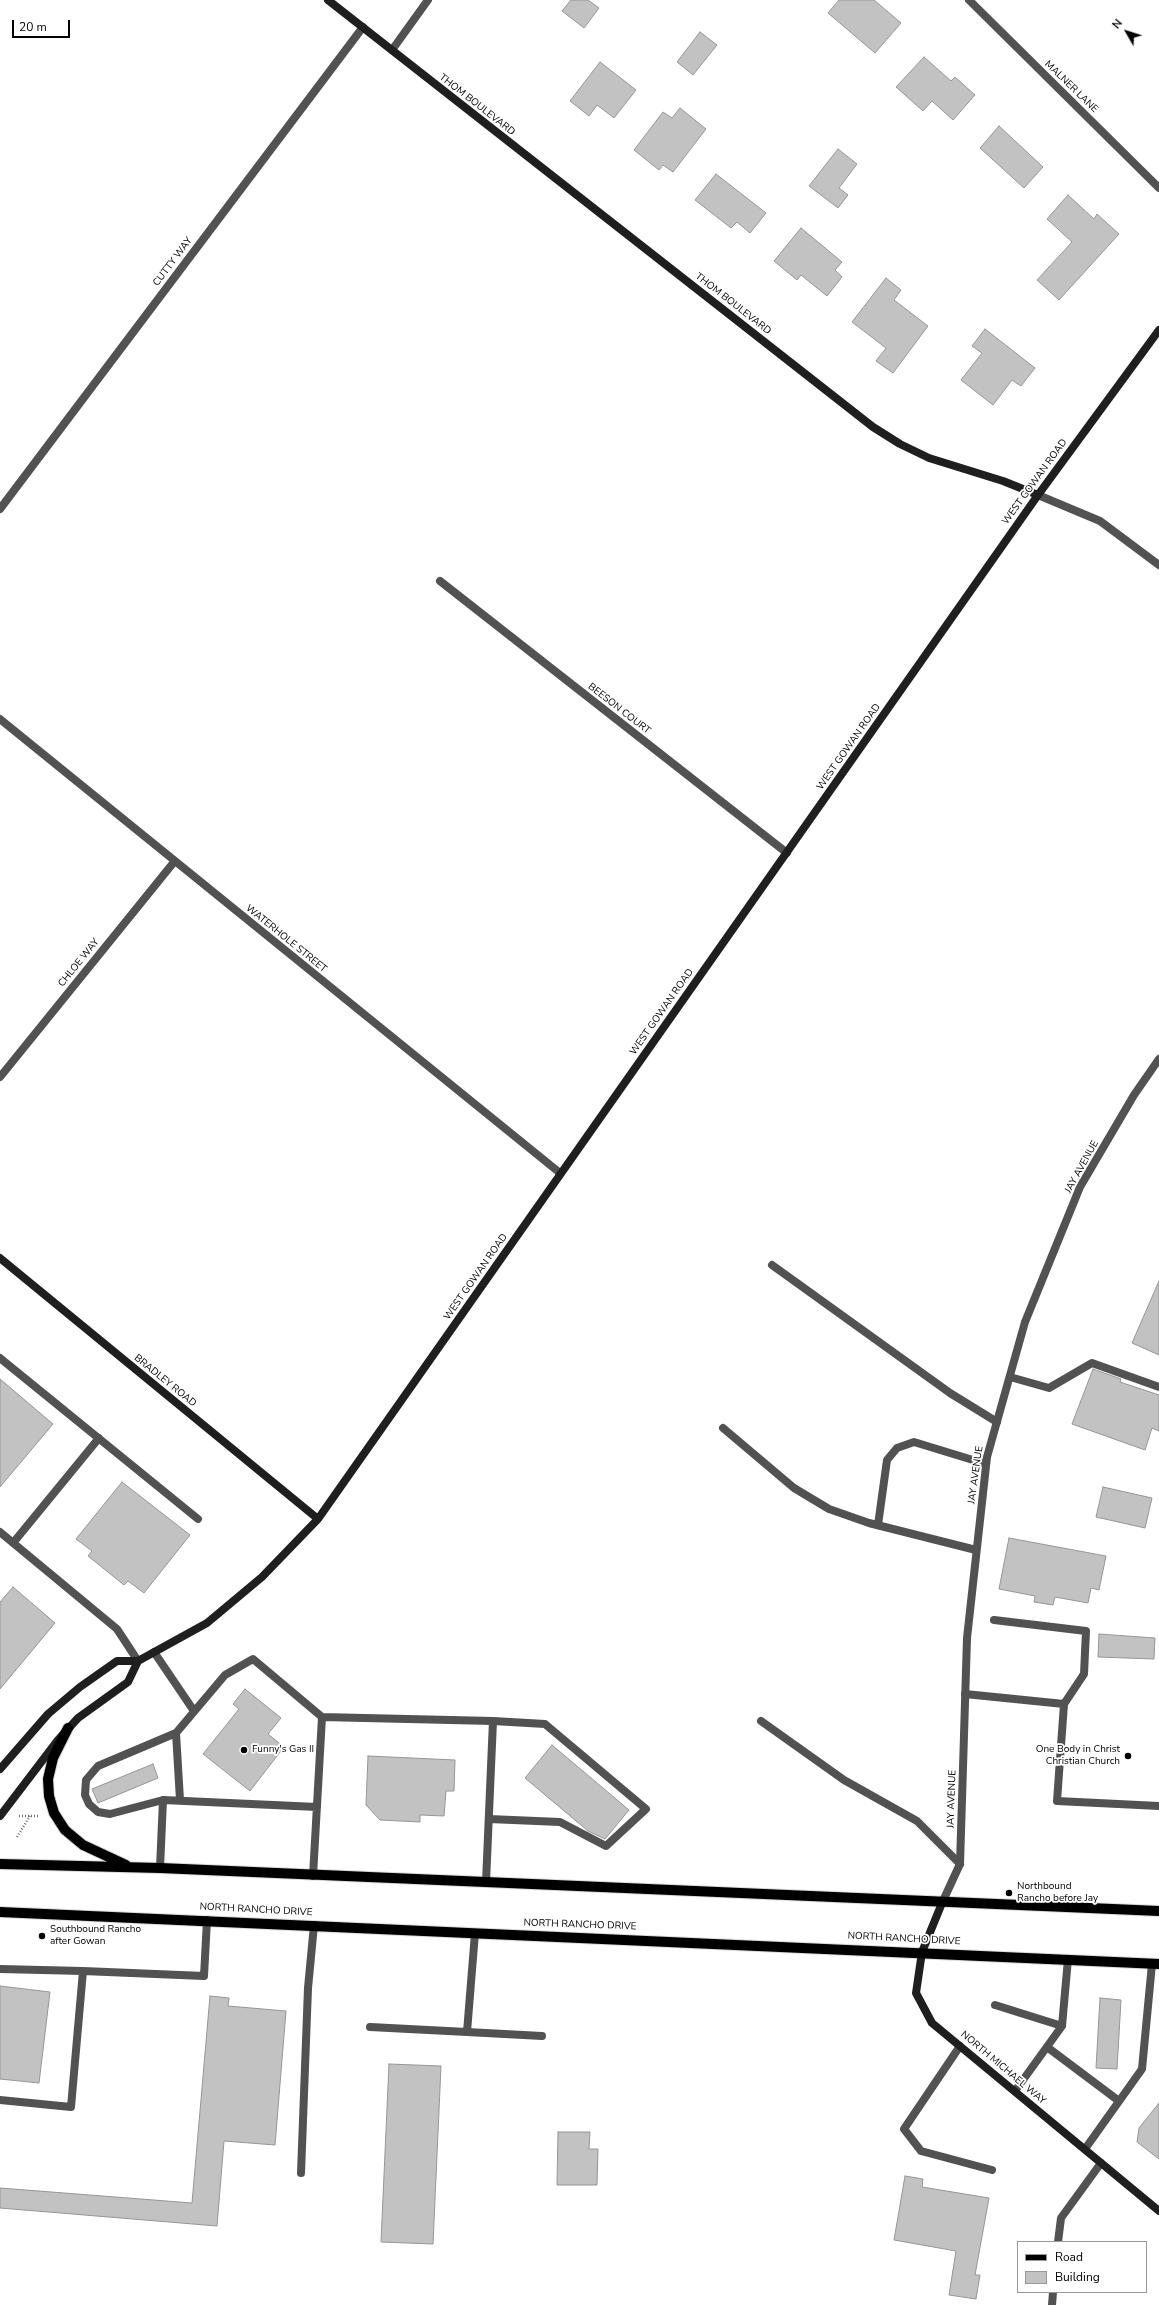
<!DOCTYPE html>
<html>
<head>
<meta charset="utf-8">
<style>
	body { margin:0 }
	#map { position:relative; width:1159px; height:2305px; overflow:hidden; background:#fff; font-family:"Nunito Sans",sans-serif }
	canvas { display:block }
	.legend { position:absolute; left:1017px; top:2241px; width:130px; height:52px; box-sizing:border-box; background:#fff; border:1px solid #999; margin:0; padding:5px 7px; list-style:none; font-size:12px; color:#000 }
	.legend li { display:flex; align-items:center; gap:8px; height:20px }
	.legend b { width:20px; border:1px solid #999 }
	.north { position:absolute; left:1107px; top:12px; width:40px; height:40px; -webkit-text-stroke:3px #fff; paint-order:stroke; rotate:309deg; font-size:11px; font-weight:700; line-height:16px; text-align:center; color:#000 }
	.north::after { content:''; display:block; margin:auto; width:14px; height:18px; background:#000; clip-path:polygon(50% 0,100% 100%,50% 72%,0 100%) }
	.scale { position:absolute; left:12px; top:20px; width:58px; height:18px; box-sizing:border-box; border:2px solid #000; border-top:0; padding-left:5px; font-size:12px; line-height:14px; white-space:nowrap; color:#000; -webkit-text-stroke:3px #fff; paint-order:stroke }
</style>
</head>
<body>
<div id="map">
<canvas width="1159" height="2305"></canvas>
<ul class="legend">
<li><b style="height:5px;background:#000"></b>Road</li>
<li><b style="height:11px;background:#c2c2c2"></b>Building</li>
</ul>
<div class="north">N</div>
<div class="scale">20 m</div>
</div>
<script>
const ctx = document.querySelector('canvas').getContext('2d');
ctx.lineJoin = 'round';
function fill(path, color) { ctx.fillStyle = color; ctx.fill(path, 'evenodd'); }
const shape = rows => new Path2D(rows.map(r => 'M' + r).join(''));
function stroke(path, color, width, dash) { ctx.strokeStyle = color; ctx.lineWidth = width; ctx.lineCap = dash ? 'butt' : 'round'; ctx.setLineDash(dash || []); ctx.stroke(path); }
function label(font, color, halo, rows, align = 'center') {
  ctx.font = font + ' "Nunito Sans",sans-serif'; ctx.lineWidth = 3.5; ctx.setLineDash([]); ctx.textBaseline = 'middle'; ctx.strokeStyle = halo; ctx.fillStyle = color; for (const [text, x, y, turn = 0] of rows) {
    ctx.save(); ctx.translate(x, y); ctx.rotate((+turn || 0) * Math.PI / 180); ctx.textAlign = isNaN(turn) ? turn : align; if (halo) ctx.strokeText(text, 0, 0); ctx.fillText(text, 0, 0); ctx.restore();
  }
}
const building = shape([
	[571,0,588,0,599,8,584,28,562,11,571,0],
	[839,0,874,0,901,23,875,53,828,13,839,0],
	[700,32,717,45,693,75,677,62,700,32],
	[924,57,951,81,955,77,975,95,953,120,932,101,923,111,896,87,924,57],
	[600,62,636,90,614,118,597,105,589,116,570,101,600,62],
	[680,108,706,129,673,172,663,165,659,170,634,150,663,112,672,118,680,108],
	[999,126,1043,167,1024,188,980,148,999,126],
	[838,149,857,164,839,188,848,195,838,208,809,186,838,149],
	[716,174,766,213,750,233,737,222,731,228,695,200,716,174],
	[1068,195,1094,219,1097,214,1119,234,1059,300,1037,280,1072,242,1047,219,1068,195],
	[801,228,842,262,835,270,842,277,827,296,801,275,797,280,774,261,801,228],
	[886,278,901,290,894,300,928,326,893,373,876,361,886,348,852,322,886,278],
	[985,329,1035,368,1021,386,1012,380,993,405,961,380,982,353,972,346,985,329],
	[1159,1281,1159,1355,1132,1343,1159,1281],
	[1093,1369,1121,1379,1120,1382,1159,1395,1159,1431,1152,1428,1145,1450,1072,1424,1093,1369],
	[0,1379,53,1424,0,1487,0,1379],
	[122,1482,190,1535,144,1593,128,1581,124,1585,88,1556,92,1551,76,1539,122,1482],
	[1103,1487,1152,1498,1145,1528,1096,1517,1103,1487],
	[1009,1538,1106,1556,1099,1590,1091,1588,1088,1603,1055,1597,1053,1605,1034,1602,1035,1596,999,1589,1009,1538],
	[13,1587,55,1623,0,1689,0,1602,13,1587],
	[1099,1634,1155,1638,1154,1659,1098,1657,1099,1634],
	[245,1689,281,1718,268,1734,284,1747,250,1791,203,1754,239,1709,233,1704,245,1689],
	[552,1745,629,1810,605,1839,588,1831,525,1778,552,1745],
	[368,1756,455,1760,454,1791,446,1791,444,1816,420,1815,420,1822,380,1820,366,1805,368,1756],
	[153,1764,158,1778,98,1803,92,1789,153,1764],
	[0,1986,50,1992,39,2083,0,2079,0,1986],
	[210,1996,229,1998,228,2006,286,2011,275,2145,224,2141,217,2226,0,2208,0,2188,192,2203,210,1996],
	[1100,1998,1121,2000,1117,2069,1096,2068,1100,1998],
	[389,2064,441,2066,433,2244,381,2242,389,2064],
	[1159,2103,1159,2159,1137,2142,1139,2128,1159,2103],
	[558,2132,590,2132,589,2149,598,2149,597,2185,557,2185,558,2132],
	[905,2176,923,2179,922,2187,989,2198,975,2275,980,2275,976,2299,949,2295,956,2251,894,2240,905,2176]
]);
const path = shape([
	[19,1816,39,1816],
	[17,1837,30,1816]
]);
const lane = shape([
	[392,50,428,0],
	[772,1265,950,1393,997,1422],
	[0,1358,198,1519],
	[1010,1377,1049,1388,1092,1363,1159,1387],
	[723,1428,794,1488,829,1509,869,1523,976,1550],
	[878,1525,887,1460,897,1448,914,1442,986,1464],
	[0,1532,117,1629,138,1661],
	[13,1543,99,1438],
	[994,1620,1086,1631,1084,1674,1064,1704,1057,1801,1159,1806],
	[154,1652,194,1711],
	[965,1694,1064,1704],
	[761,1721,844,1780,917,1821,960,1864],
	[163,1800,110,1814,98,1812,89,1804,85,1795,86,1780,98,1766,176,1733],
	[180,1800,176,1733,225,1675,253,1659,322,1717],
	[160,1868,163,1800,317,1807],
	[313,1876,322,1717,493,1721],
	[486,1882,493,1721,545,1724,646,1809,606,1846,560,1822,489,1819],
	[0,1969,83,1971,71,2107,0,2100],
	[83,1971,204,1976,207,1920],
	[995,2005,1062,2026,1068,1959],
	[370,2027,467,2032,475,1933],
	[467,2032,542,2036],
	[960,2046,904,2129,921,2151,992,2170],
	[1047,2047,1119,2101],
	[1015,2091,1062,2026],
	[1085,2149,1142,2069,1152,1964],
	[301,2173,308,1988,314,1925],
	[1058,2242,1061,2218,1101,2163],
	[1052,2305,1053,2292]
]);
const street = shape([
	[969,0,1159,188],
	[1038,495,1100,521,1159,565],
	[0,509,363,27],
	[440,581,787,853],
	[0,719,560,1173],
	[0,1077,174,862],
	[942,1903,960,1864,967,1638,987,1457,1025,1322,1080,1187,1134,1095,1159,1059]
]);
const secondary = shape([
	[328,0,873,427,900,444,929,458,1003,481,1038,495],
	[0,1258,318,1519],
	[0,1769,48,1714,80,1687,117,1661,138,1661,207,1623,262,1577,318,1519,1038,495,1159,330],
	[0,1816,58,1740,78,1718,128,1682,138,1661],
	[942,1903,922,1952,916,1993,932,2023,1159,2211]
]);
const primary = shape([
	[68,1728,53,1758,48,1779,49,1796,54,1813,65,1830,83,1845,126,1865],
	[0,1864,160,1868,1159,1911],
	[0,1912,1159,1964]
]);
const markers = [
	[244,1750,4,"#000"],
	[1128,1756,4,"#000"],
	[1009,1893,4,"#000"],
	[42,1936,4,"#000"]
];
const streetNames = [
	["MALNER LANE",1071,87,44],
	["THOM BOULEVARD",477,105,38],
	["CUTTY WAY",173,262,-53],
	["THOM BOULEVARD",733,304,38],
	["WEST GOWAN ROAD",1035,482,-54],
	["BEESON COURT",619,709,38],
	["WEST GOWAN ROAD",849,747,-55],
	["WATERHOLE STREET",286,939,39],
	["CHLOE WAY",79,963,-51],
	["WEST GOWAN ROAD",662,1012,-55],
	["JAY AVENUE",1082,1167,-61],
	["WEST GOWAN ROAD",476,1277,-55],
	["BRADLEY ROAD",165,1381,39],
	["JAY AVENUE",976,1475,-82],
	["JAY AVENUE",952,1799,-88],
	["NORTH RANCHO DRIVE",256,1910,3],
	["NORTH RANCHO DRIVE",580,1925,2],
	["NORTH RANCHO DRIVE",904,1939,3],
	["NORTH MICHAEL WAY",1003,2068,40]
];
const poiNames = [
	["Funny's Gas II",252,1750],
	["One Body in Christ",1120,1750,"right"],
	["Christian Church",1120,1762,"right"],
	["Northbound",1017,1887],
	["Rancho before Jay",1017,1899],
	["Southbound Rancho",50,1930],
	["after Gowan",50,1942]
];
fill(building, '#c2c2c2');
stroke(building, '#969696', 1);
stroke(primary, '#dbdbdb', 12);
stroke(path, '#747474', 2.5, [1, 2]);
stroke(lane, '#525252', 8);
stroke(street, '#525252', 8);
stroke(secondary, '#1f1f1f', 8);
stroke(primary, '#000', 10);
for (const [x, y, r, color] of markers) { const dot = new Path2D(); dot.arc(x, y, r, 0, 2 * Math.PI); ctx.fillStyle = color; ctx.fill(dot); stroke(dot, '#fff', 1.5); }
label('10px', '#000', '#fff', streetNames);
label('10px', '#000', '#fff', poiNames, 'left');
</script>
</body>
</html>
